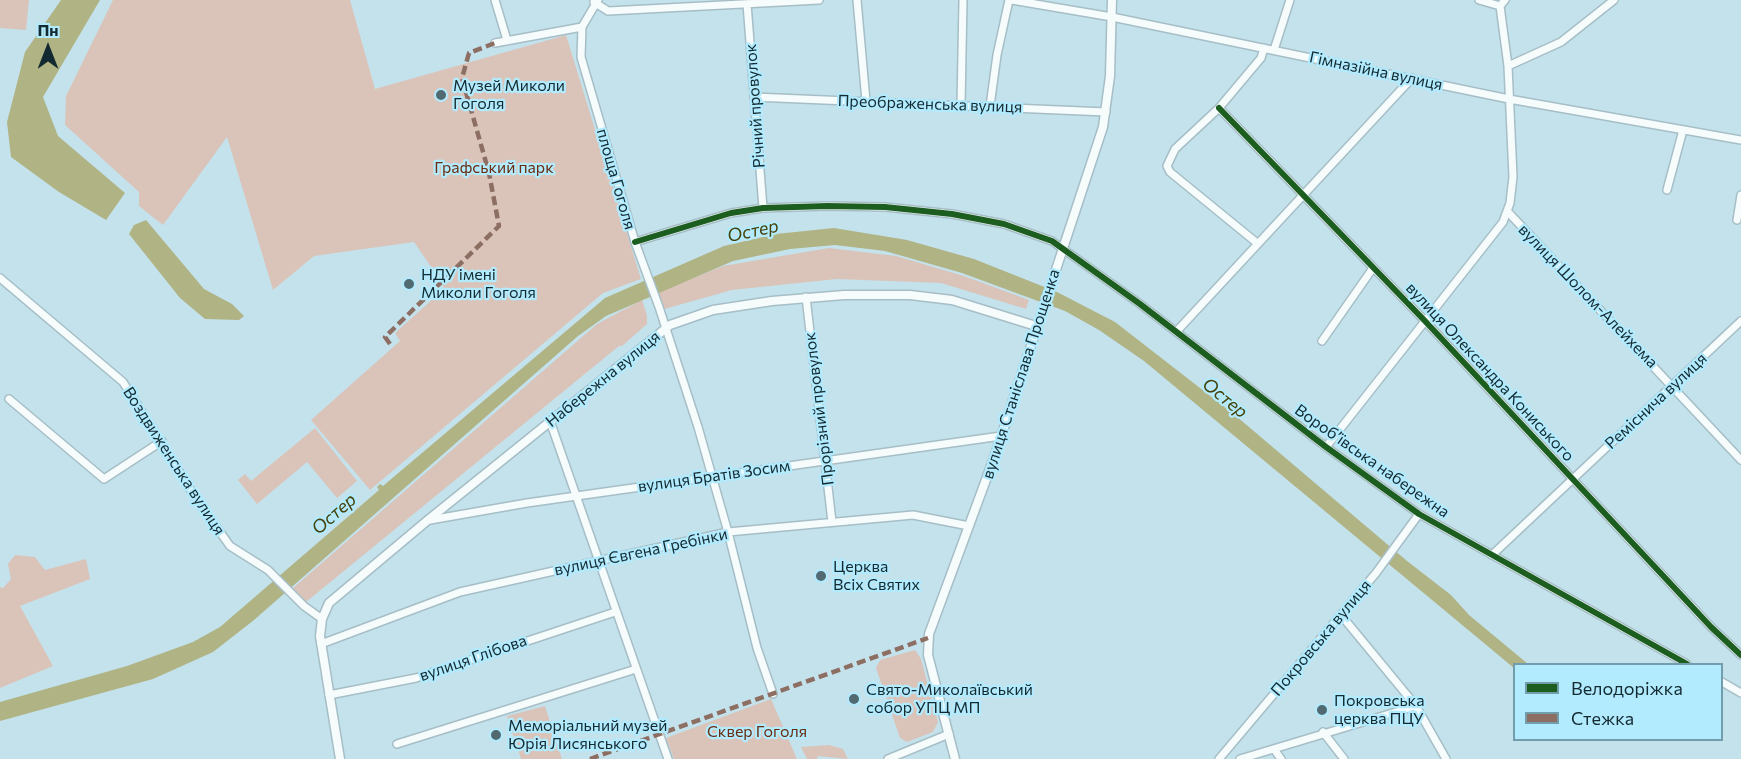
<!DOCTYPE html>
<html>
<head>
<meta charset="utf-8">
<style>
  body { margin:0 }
  #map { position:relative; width:1741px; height:759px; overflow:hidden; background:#c4e2ec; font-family:Commissioner,sans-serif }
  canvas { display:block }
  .legend { position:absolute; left:1513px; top:663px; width:210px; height:78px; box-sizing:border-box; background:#b2eafe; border:2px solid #729dac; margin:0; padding:8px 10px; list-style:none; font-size:18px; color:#132a31 }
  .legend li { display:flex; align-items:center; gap:12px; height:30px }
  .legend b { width:30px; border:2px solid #729dac }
  .north { position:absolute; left:18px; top:18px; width:60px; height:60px; -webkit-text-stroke:4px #b2eafe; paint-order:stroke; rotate:0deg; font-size:16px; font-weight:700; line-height:24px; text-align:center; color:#132a31 }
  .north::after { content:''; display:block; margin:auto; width:21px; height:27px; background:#132a31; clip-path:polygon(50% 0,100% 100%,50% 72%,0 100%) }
</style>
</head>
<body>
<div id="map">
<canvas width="1741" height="759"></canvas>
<ul class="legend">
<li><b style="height:8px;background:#1b5e20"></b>Велодоріжка</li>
<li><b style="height:8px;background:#8d6e63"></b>Стежка</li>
</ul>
<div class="north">Пн</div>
</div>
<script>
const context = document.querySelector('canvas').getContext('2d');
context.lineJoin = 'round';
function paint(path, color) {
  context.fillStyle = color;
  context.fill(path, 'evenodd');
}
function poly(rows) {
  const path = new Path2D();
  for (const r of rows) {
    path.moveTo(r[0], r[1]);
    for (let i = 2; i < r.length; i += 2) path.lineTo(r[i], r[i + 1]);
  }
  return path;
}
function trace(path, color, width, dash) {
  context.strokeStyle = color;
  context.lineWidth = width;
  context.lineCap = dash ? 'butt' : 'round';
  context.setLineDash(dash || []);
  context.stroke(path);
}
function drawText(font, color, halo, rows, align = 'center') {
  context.font = font + ' Commissioner,sans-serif';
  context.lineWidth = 4.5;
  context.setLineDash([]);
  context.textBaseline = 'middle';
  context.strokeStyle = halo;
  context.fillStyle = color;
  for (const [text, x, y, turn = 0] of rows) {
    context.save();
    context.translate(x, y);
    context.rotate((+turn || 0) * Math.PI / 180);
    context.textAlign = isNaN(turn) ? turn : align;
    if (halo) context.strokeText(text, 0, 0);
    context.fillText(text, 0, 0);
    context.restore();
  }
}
const green = poly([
  [0,0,29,0,26,30,0,28],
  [113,0,350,0,375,89,566,35,641,279,603,293,370,490,311,420,400,341,395,333,444,289,440,280,414,242,314,256,273,290,227,137,163,225,139,206,139,192,65,125,66,96],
  [829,248,896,256,964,276,1029,300,1026,309,941,283,837,279,732,290,661,310,656,293,723,266],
  [642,300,647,315,647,324,622,346,619,346,306,602,293,588,597,324],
  [315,428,357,481,337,498,307,462,257,504,238,480,245,474,251,481],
  [15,555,35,557,45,570,86,559,90,579,20,606,53,666,0,688,0,587,3,588,11,579,8,564],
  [915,650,921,659,938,722,933,732,907,742,900,738,876,668,880,660],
  [771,699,797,759,674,759,666,738],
  [545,706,562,759,521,759,507,716],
  [829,745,843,749,848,759,818,756,817,759,807,759,801,747]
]);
const water = poly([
  [61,0,100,0,43,97,58,136,125,193,106,220,59,192,11,157,7,122,25,52],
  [146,220,204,289,232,304,244,316,239,320,205,319,180,298,129,234,134,225],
  [834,228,907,240,974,259,1057,292,1115,322,1236,416,1407,561,1451,595,1469,615,1528,664,1514,664,1514,668,1144,361,1099,330,1065,311,962,273,885,251,835,245,790,249,733,261,606,316,578,336,254,620,213,652,153,679,0,721,0,702,127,666,193,642,220,627,379,490,377,487,380,484,383,486,605,298,724,246,776,234]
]);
const minor = poly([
  [495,0,507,40],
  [598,0,582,27,581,57,635,242,659,307,698,427,728,532,757,648,773,694],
  [857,0,866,101],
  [1012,0,1112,17,1509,99,1741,140],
  [1479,0,1500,6],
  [1505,0,1500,6,1508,66],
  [594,2,608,11,819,0],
  [747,4,763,208],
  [495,43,582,27],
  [1274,50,1290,0],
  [754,97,1106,112],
  [961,105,963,0],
  [990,106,997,55,1009,0],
  [1219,108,1425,321,1711,627,1741,655],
  [1667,190,1683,130],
  [1508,212,1741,460],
  [1737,220,1741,195],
  [635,242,731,213,763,208,827,206,885,207,952,214,1004,224,1052,241,1140,304,1326,447,1419,514,1687,664],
  [1257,243,1170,172,1167,166,1175,149,1219,108,1261,58,1264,48],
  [0,278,123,382,195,497,230,546,268,570,304,606,322,619],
  [806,297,832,522],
  [1176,332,1412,78],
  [1322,341,1373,268],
  [9,399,104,479,162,441],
  [550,421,668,759],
  [1326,447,1503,222,1510,203,1513,177,1508,66,1561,42,1614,0],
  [430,520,527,503,1001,436],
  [1492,555,1741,321],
  [1341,615,1416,706,1446,759],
  [321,644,460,592,728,532,913,515,969,526],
  [1722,682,1741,693],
  [329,695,416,678,615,612],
  [1323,732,1344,759],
  [397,744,636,669],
  [1274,749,1281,759],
  [888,759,949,734],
  [1219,759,1376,573,1419,514],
  [1240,759,1416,706]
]);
const major = poly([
  [340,759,320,636,322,619,329,603,428,520,670,325,713,310,772,301,844,295,910,295,952,300,1036,326],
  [955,759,928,655,929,634,994,458,1103,127,1110,76,1112,0]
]);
const quiet = poly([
  [390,344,385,337,499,226,489,173,462,78,469,53,495,43],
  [590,759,928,638]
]);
const cycleway = poly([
  [1219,108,1425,321,1711,627,1741,655],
  [635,242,731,213,763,208,827,206,885,207,952,214,1004,224,1052,241,1140,304,1326,447,1419,514,1687,664]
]);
const markers = [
  [441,95,6,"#516a72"],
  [409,284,6,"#516a72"],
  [821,576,6,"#516a72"],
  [854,699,6,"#516a72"],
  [1322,710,6,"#516a72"],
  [496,735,6,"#516a72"]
];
const streetNames = [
  ["Гімназійна вулиця",1376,71,12],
  ["Преображенська вулиця",930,104,2],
  ["Річний провулок",755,106,-94],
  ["площа Гоголя",616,179,74],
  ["вулиця Шолом-Алейхема",1588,296,46],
  ["вулиця Олександра Кониського",1490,372,47],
  ["вулиця Станіслава Прощенка",1021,374,-72],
  ["Набережна вулиця",603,379,-39],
  ["Реміснича вулиця",1656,401,-43],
  ["Прорізний провулок",819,409,-97],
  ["Воздвиженська вулиця",174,461,57],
  ["Воробʼївська набережна",1372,461,35],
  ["вулиця Братів Зосим",714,476,-8],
  ["вулиця Євгена Гребінки",641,552,-12],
  ["Покровська вулиця",1321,638,-50],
  ["вулиця Глібова",473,658,-19]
];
const poiNames = [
  ["Музей Миколи",453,86],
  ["Гоголя",453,104],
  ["НДУ імені",421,275],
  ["Миколи Гоголя",421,293],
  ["Церква",833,567],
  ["Всіх Святих",833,585],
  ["Свято-Миколаївський",866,690],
  ["собор УПЦ МП",866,708],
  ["Покровська",1334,701],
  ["церква ПЦУ",1334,719],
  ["Меморіальний музей",508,726],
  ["Юрія Лисянського",508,744]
];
const parkNames = [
  ["Графський парк",494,168],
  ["Сквер Гоголя",757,732]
];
const waterNames = [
  ["Остер",753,231,-12],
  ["Остер",1225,398,39],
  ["Остер",334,514,-41]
];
paint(green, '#dac4ba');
paint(water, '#b0b384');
trace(minor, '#a6bec6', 10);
trace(major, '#a6bec6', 11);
trace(minor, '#f6fbfc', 7);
trace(major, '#f6fbfc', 8);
trace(quiet, '#8d6e63', 4.5, [9, 4.5]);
trace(cycleway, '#1b5e20', 6);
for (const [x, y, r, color] of markers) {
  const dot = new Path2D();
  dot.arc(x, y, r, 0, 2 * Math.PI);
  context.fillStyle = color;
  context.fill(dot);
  trace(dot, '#b2eafe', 2);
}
drawText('16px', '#132a31', '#b2eafe', streetNames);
drawText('16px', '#132a31', '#b2eafe', poiNames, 'left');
drawText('16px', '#6b2c11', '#b2eafe', parkNames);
drawText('italic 18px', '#484107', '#b2eafe', waterNames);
</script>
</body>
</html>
